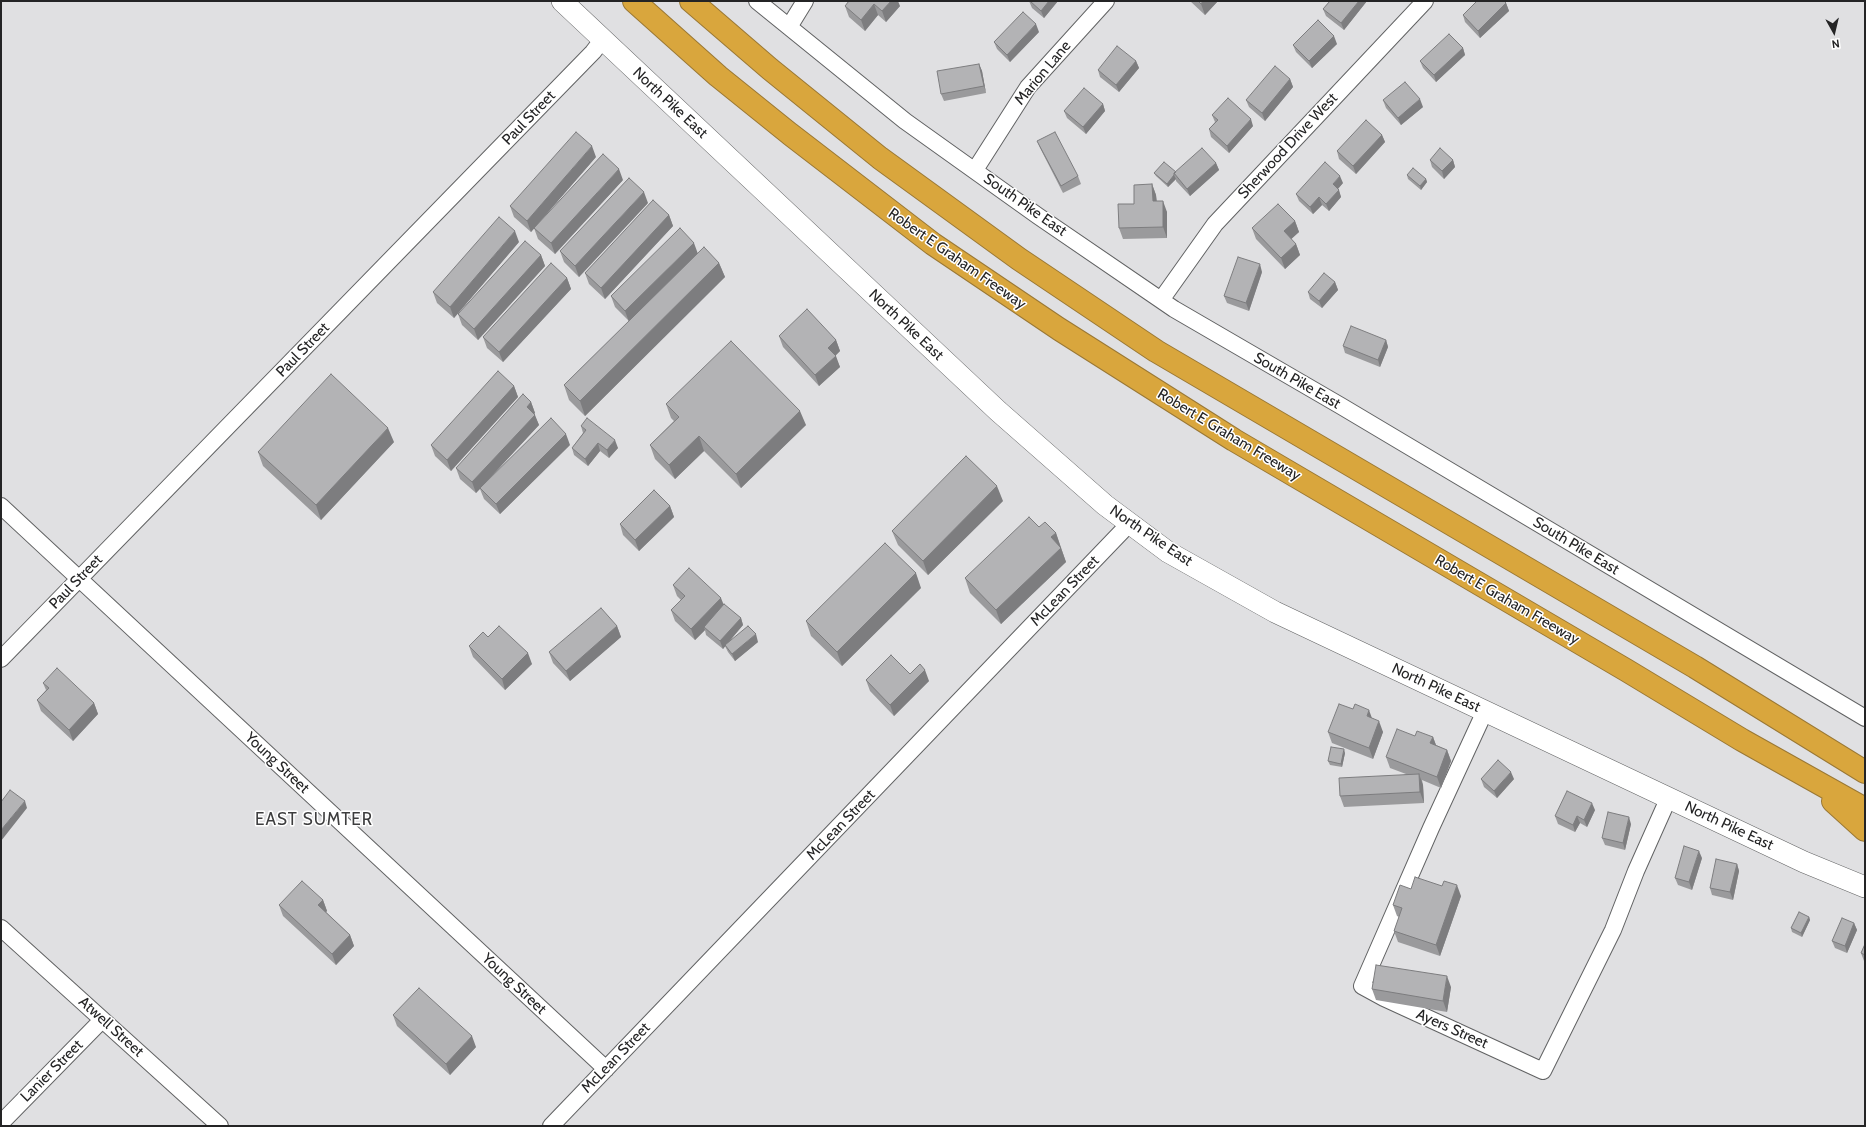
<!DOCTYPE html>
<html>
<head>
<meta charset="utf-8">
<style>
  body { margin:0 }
  #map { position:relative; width:1866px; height:1127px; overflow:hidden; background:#e0e0e2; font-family:Cabin,sans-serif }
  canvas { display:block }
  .frame { position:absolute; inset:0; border:2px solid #242425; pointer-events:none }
  .north { position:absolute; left:1814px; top:12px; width:40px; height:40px; -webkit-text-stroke:3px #fff; paint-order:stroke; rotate:172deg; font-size:11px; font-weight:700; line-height:16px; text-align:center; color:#242425 }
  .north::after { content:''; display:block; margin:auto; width:14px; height:18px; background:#242425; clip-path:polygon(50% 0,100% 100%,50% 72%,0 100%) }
</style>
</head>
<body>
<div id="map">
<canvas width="1866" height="1127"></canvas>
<div class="frame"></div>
<div class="north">N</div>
</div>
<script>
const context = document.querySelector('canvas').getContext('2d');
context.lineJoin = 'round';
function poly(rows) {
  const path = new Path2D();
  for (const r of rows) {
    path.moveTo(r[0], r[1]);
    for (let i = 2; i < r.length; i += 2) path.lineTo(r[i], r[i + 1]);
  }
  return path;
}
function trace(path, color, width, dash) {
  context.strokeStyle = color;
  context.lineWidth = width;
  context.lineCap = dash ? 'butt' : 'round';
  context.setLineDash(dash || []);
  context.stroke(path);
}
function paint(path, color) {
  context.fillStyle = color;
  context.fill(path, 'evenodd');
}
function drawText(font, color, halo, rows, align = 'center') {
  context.font = font + ' Cabin,sans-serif';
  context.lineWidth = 3;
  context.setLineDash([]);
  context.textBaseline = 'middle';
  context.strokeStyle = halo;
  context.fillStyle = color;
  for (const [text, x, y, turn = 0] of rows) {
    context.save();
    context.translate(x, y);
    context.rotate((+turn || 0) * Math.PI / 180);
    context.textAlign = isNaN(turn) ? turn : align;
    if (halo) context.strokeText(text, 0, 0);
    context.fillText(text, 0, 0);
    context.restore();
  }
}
const minor = poly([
  [757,1,905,121,1038,216,1174,309,1341,406,1865,718],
  [789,27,805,1],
  [975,170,1028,87,1106,1],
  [1161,300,1215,224,1425,1],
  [1,506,606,1069],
  [1,659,593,52,603,39],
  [1485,711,1431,828,1362,986,1384,998,1543,1071,1613,930,1636,871,1669,797],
  [1,928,220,1126],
  [1,1123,102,1020],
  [551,1126,1130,523]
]);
const tertiary = poly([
  [562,1,998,411,1105,505,1168,552,1275,612,1804,862,1865,887]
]);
const motorway = poly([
  [634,1,718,76,790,134,933,244,1059,329,1234,440,1626,670,1742,740,1865,809],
  [691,1,770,69,880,158,1019,259,1156,351,1695,667,1865,772],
  [1833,801,1865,830]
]);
const wall = poly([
  [849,1,900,6,886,22,878,15,865,31,849,17,845,6],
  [1029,1,1058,1,1044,18,1032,8],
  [1190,1,1218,1,1205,15],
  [1330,1,1367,1,1344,30,1326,16,1323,9],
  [1506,3,1509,11,1480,38,1465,22,1463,15],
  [1039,32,1010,62,997,49,994,42],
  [1337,44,1312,68,1296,52,1293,45],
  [1463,48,1465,55,1436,82,1423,68,1420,61],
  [1136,61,1139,68,1119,92,1100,77,1098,70],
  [979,64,982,71,986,93,944,101,941,94],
  [1290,79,1293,87,1265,121,1249,107,1246,100],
  [1383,100,1423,107,1401,125,1386,108],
  [1103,104,1105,111,1086,134,1067,118,1064,111],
  [1212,115,1253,126,1229,153,1211,137,1209,129,1215,122],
  [1382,135,1385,142,1356,174,1339,159,1337,151],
  [1037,141,1078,176,1081,184,1063,193,1040,148],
  [596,157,531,232,514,217,510,206],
  [1430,160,1453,160,1455,167,1444,179,1432,167],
  [1216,163,1219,170,1190,196,1176,181,1176,179,1168,187,1156,176,1154,173,1176,172],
  [1407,175,1426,179,1427,182,1421,190,1408,179],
  [623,180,555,254,538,239,534,228],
  [1343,183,1338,189,1341,197,1329,211,1322,205,1313,214,1299,201,1296,194],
  [1152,184,1156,195,1157,201,1167,212,1167,238,1123,239,1119,228,1134,204],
  [648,203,579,277,564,262,560,251],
  [669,215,673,226,605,299,589,284,585,273],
  [1295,221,1299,232,1291,239,1296,244,1300,255,1285,269,1256,239,1252,228],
  [519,242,454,318,437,303,433,292],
  [698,253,719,263,725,277,585,416,569,400,564,385,629,321,615,307,611,296],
  [541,255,545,266,478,340,462,325,458,314],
  [1262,272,1249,311,1227,303,1224,296],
  [567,278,571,289,503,362,487,348,483,337],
  [1335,282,1338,290,1322,308,1310,299,1308,292],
  [779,336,836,340,840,351,835,356,840,367,819,386,783,347],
  [1386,340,1388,347,1380,367,1345,353,1343,346],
  [514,386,518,397,451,471,435,456,431,445],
  [531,402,535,413,534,414,539,425,486,482,570,445,500,514,484,499,480,489,476,493,460,479,456,468],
  [666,404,806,425,741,488,704,451,675,479,655,459,650,445,674,421,671,418],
  [581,426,618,448,609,458,600,451,588,466,574,455,572,448,583,433],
  [394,442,321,520,263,466,258,452],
  [1003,501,928,575,898,545,892,531],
  [670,506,674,517,639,551,623,535,620,524],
  [1039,527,1056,533,1066,562,1001,624,970,593,965,578],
  [673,585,723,604,741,618,743,625,729,641,758,642,735,661,728,652,725,646,723,649,706,635,705,630,695,640,675,621,671,610,681,600,677,596],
  [921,588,842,666,811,636,806,621],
  [617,626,621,637,570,681,553,663,549,652],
  [488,637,532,664,505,690,473,657,469,646],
  [910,674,929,681,894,716,870,691,866,680],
  [43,683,94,703,98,714,73,741,41,711,37,700,46,690],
  [1373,718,1383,732,1373,759,1332,743,1328,732],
  [1415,736,1433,737,1436,745,1447,750,1451,761,1441,788,1422,780,1423,785,1424,803,1344,807,1340,796,1406,774,1390,768,1386,757],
  [1345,753,1342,767,1330,765,1328,761],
  [1481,779,1514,779,1497,798,1484,787],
  [1595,810,1587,827,1580,823,1575,832,1558,824,1555,816],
  [1631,824,1625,850,1605,845,1602,838],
  [1702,858,1692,890,1678,885,1675,878],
  [1737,864,1739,871,1733,900,1712,895,1710,888],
  [1411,889,1461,896,1440,956,1398,942,1394,931,1399,917,1397,916,1393,905],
  [323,900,327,911,326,912,350,935,354,946,336,965,283,916,279,905],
  [1809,917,1810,920,1802,937,1792,932,1791,928],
  [1854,923,1857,930,1847,953,1835,948,1832,941],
  [1865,944,1865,961,1864,961,1861,953],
  [1451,987,1447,1012,1376,1000,1372,989],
  [393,1015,476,1047,450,1075,397,1026]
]);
const shadedWall = poly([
  [891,1,898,1,900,6,886,22,882,11],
  [1049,1,1058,1,1044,18,1041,11],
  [1203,1,1218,1,1205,15,1201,4],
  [1359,1,1367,1,1344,30,1341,23],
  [1506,3,1509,11,1480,38,1478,31],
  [874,4,878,15,865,31,861,20],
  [1036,24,1039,32,1010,62,1007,55],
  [1334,36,1337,44,1312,68,1309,61],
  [1463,48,1465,55,1436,82,1434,75],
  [1136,61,1139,68,1119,92,1116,85],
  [979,64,982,71,986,93,984,86],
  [1290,79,1293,87,1265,121,1262,113],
  [1420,99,1423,107,1401,125,1398,118],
  [1103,104,1105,111,1086,134,1083,127],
  [1251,119,1253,126,1229,153,1227,146],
  [1382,135,1385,142,1356,174,1353,166],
  [592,146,596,157,531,232,527,221],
  [1453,160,1455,167,1444,179,1442,171],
  [1216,163,1219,170,1190,196,1187,189],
  [619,169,623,180,555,254,551,243],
  [1174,175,1176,179,1168,187,1167,184],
  [1340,176,1343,183,1335,192,1333,184],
  [1426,179,1427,182,1421,190,1420,186],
  [1152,184,1156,195,1157,212,1153,201],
  [1339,190,1341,197,1329,211,1326,204],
  [644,192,648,203,579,277,575,266],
  [1319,197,1322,205,1313,214,1310,207],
  [1163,201,1167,212,1167,238,1163,227],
  [669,215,673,226,605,299,601,288],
  [1295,221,1299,232,1288,242,1284,231],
  [515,231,519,242,454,318,450,307],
  [694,243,698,254,629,322,625,311],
  [1296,244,1300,255,1285,269,1281,258],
  [541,255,545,266,478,340,474,329],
  [719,263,725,277,585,416,580,401],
  [1260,264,1262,272,1249,311,1246,303],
  [567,278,571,289,503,362,499,352],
  [1335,282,1338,290,1322,308,1319,301],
  [836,340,840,351,832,359,828,348],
  [1386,340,1388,347,1380,367,1378,360],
  [836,356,840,367,819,386,815,375],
  [514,386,518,397,451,471,447,460],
  [531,402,535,413,531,418,527,407],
  [800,411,806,425,741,488,736,474],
  [535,415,539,425,476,493,472,482],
  [388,428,394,442,321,520,316,505],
  [566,434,570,445,500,514,496,504],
  [699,436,704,451,675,479,669,465],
  [615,440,618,448,609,458,607,450],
  [598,443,600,451,588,466,585,459],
  [997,486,1003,501,928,575,923,561],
  [670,506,674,517,639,551,635,540],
  [1056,533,1061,548,1051,537],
  [1061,548,1066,562,1001,624,996,610],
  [916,573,921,588,842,666,837,652],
  [721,598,725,608,704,627,705,630,695,640,691,629],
  [741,618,743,625,723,649,720,641],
  [617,626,621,637,570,681,566,671],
  [756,634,758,642,735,661,732,654],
  [528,653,532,664,505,690,502,679],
  [925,670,929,681,894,716,890,705],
  [94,703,98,714,73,741,69,730],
  [1369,710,1373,721,1367,716],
  [1379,721,1383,732,1373,759,1369,748],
  [1433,737,1437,748,1430,743],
  [1344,749,1345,753,1342,767,1341,764],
  [1447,750,1451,761,1441,788,1437,777],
  [1511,772,1514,779,1497,798,1494,791],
  [1419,774,1423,785,1424,803,1420,792],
  [25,801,27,808,1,841,1,830],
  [1592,803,1595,810,1587,827,1584,820],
  [1577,816,1580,823,1575,832,1573,825],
  [1629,817,1631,824,1625,850,1623,843],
  [1699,851,1702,858,1692,890,1689,882],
  [1737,864,1739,871,1733,900,1730,892],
  [1457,885,1461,896,1440,956,1436,945],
  [323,900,327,911,322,916,318,905],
  [1809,917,1810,920,1802,937,1801,933],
  [1854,923,1857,930,1847,953,1845,946],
  [350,935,354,946,336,965,332,954],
  [1447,976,1451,987,1447,1012,1443,1001],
  [472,1036,476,1047,450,1075,446,1064]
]);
const building = poly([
  [849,1,891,1,882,11,874,4,861,20,845,6,849,1],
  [1030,1,1049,1,1041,11,1030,1],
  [1198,1,1203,1,1201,4,1198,1],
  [1330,1,1359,1,1341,23,1323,9,1330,1],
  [1477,1,1504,1,1506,3,1478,31,1463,15,1477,1],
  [1023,12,1036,24,1007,55,994,42,1023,12],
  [1318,20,1334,36,1309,61,1293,45,1318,20],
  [1449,34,1463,48,1434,75,1420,61,1449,34],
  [1117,46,1136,61,1116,85,1098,70,1117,46],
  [979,64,984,86,941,94,937,71,979,64],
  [1275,66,1290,79,1262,113,1246,100,1275,66],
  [1405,82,1420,99,1398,118,1383,100,1405,82],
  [1084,88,1103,104,1083,127,1064,111,1084,88],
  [1228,98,1251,119,1227,146,1209,129,1218,120,1212,115,1228,98],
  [1366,120,1382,135,1353,166,1337,151,1366,120],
  [576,132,592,146,527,221,510,206,576,132],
  [1055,132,1078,176,1061,186,1037,141,1055,132],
  [1202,148,1216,163,1187,189,1174,173,1202,148],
  [1440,148,1453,160,1442,171,1430,160,1440,148],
  [603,154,619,169,551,243,534,228,603,154],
  [1164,162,1176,172,1174,173,1174,175,1167,184,1154,173,1164,162],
  [1325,162,1340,176,1333,184,1339,190,1326,204,1319,197,1310,207,1296,194,1325,162],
  [1413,168,1426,179,1420,186,1407,175,1413,168],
  [629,178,644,192,575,266,560,251,629,178],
  [1152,184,1153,201,1163,201,1163,227,1119,228,1118,204,1134,204,1134,185,1152,184],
  [653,200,669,215,601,288,585,273,653,200],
  [1278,204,1295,221,1284,231,1296,244,1281,258,1252,228,1278,204],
  [499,217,515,231,450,307,433,292,499,217],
  [680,228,694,243,625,311,611,296,680,228],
  [525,241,541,255,474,329,458,314,525,241],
  [704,247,719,263,580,401,564,385,704,247],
  [1238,257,1260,264,1246,303,1224,296,1238,257],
  [551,263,567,278,499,352,483,337,551,263],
  [1324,273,1335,282,1319,301,1308,292,1324,273],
  [807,309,836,340,828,348,836,356,815,375,779,336,807,309],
  [1351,326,1386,340,1378,360,1343,346,1351,326],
  [731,341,800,411,736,474,699,436,669,465,650,445,679,417,666,404,731,341],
  [498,371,514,386,447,460,431,445,498,371],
  [331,374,388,428,316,505,258,452,331,374],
  [523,394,531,402,527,407,535,415,472,482,456,468,523,394],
  [551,418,566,434,496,504,480,488,551,418],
  [587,418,615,440,607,450,598,443,585,459,572,448,586,430,581,426,587,418],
  [966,456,997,486,923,561,892,531,966,456],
  [654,490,670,506,635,540,620,524,654,490],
  [1029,517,1039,527,1045,522,1056,533,1051,537,1061,548,996,610,965,578,1029,517],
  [885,543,916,573,837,652,806,621,885,543],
  [689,568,721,598,691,629,671,610,685,596,673,585,689,568],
  [724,604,741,618,720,641,704,627,724,604],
  [601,608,617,626,566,671,549,652,601,608],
  [499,626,528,653,502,679,469,646,483,632,488,637,499,626],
  [748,626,756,634,732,654,725,645,748,626],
  [891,655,910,674,920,664,925,670,890,705,866,680,891,655],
  [57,668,94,703,69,730,37,700,49,688,43,683,57,668],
  [1339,704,1353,709,1355,704,1369,710,1367,716,1379,721,1369,748,1328,732,1339,704],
  [1397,729,1415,736,1417,731,1433,737,1430,743,1447,750,1437,777,1386,757,1397,729],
  [1331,747,1344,749,1341,764,1328,761,1331,747],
  [1498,760,1511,772,1494,791,1481,779,1498,760],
  [1419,774,1420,792,1340,796,1339,778,1419,774],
  [10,790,25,801,1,830,1,802,10,790],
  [1567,791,1592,803,1584,820,1577,816,1573,825,1555,816,1567,791],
  [1608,812,1629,817,1623,843,1602,838,1608,812],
  [1684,846,1699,851,1689,882,1675,878,1684,846],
  [1716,859,1737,864,1730,892,1710,888,1716,859],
  [1415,877,1442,886,1444,881,1457,885,1436,945,1394,931,1402,908,1393,905,1400,885,1411,889,1415,877],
  [302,881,323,900,318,905,350,935,332,954,279,905,302,881],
  [1799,912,1809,917,1801,933,1791,928,1799,912],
  [1842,918,1854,923,1845,946,1832,941,1842,918],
  [1865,944,1865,955,1861,953,1865,944],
  [1376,965,1447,976,1443,1001,1372,989,1376,965],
  [419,988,472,1036,446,1064,393,1015,419,988]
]);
const streetNames = [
  ["Marion Lane",1043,73,-50],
  ["North Pike East",670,103,43],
  ["Paul Street",529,118,-46],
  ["Sherwood Drive West",1288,146,-47],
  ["South Pike East",1025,205,35],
  ["Robert E Graham Freeway",957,259,35],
  ["North Pike East",906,325,43],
  ["Paul Street",303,350,-46],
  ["South Pike East",1297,381,30],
  ["Robert E Graham Freeway",1229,435,31],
  ["North Pike East",1151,536,34],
  ["South Pike East",1576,546,31],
  ["Paul Street",76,582,-46],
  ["McLean Street",1065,591,-46],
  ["Robert E Graham Freeway",1507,600,30],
  ["North Pike East",1436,688,25],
  ["Young Street",277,763,43],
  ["McLean Street",841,825,-46],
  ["North Pike East",1729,826,25],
  ["Young Street",514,984,43],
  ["Atwell Street",111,1027,42],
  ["Ayers Street",1452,1029,24],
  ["McLean Street",616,1058,-46],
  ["Lanier Street",52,1071,-45]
];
const quarterNames = [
  ["EAST SUMTER",314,820]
];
trace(minor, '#616263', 18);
trace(tertiary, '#616263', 22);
trace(motorway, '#9a7835', 24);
trace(minor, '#fff', 16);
trace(tertiary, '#fff', 21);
trace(motorway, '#d9a63d', 22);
paint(wall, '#9a9a9c');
paint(shadedWall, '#7d7d7f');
paint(building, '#b3b3b5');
trace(building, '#7d7d7f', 1);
drawText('15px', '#242425', '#fff', streetNames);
context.letterSpacing = '1px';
drawText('17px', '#3d3d3e', '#fff', quarterNames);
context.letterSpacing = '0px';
</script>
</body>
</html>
